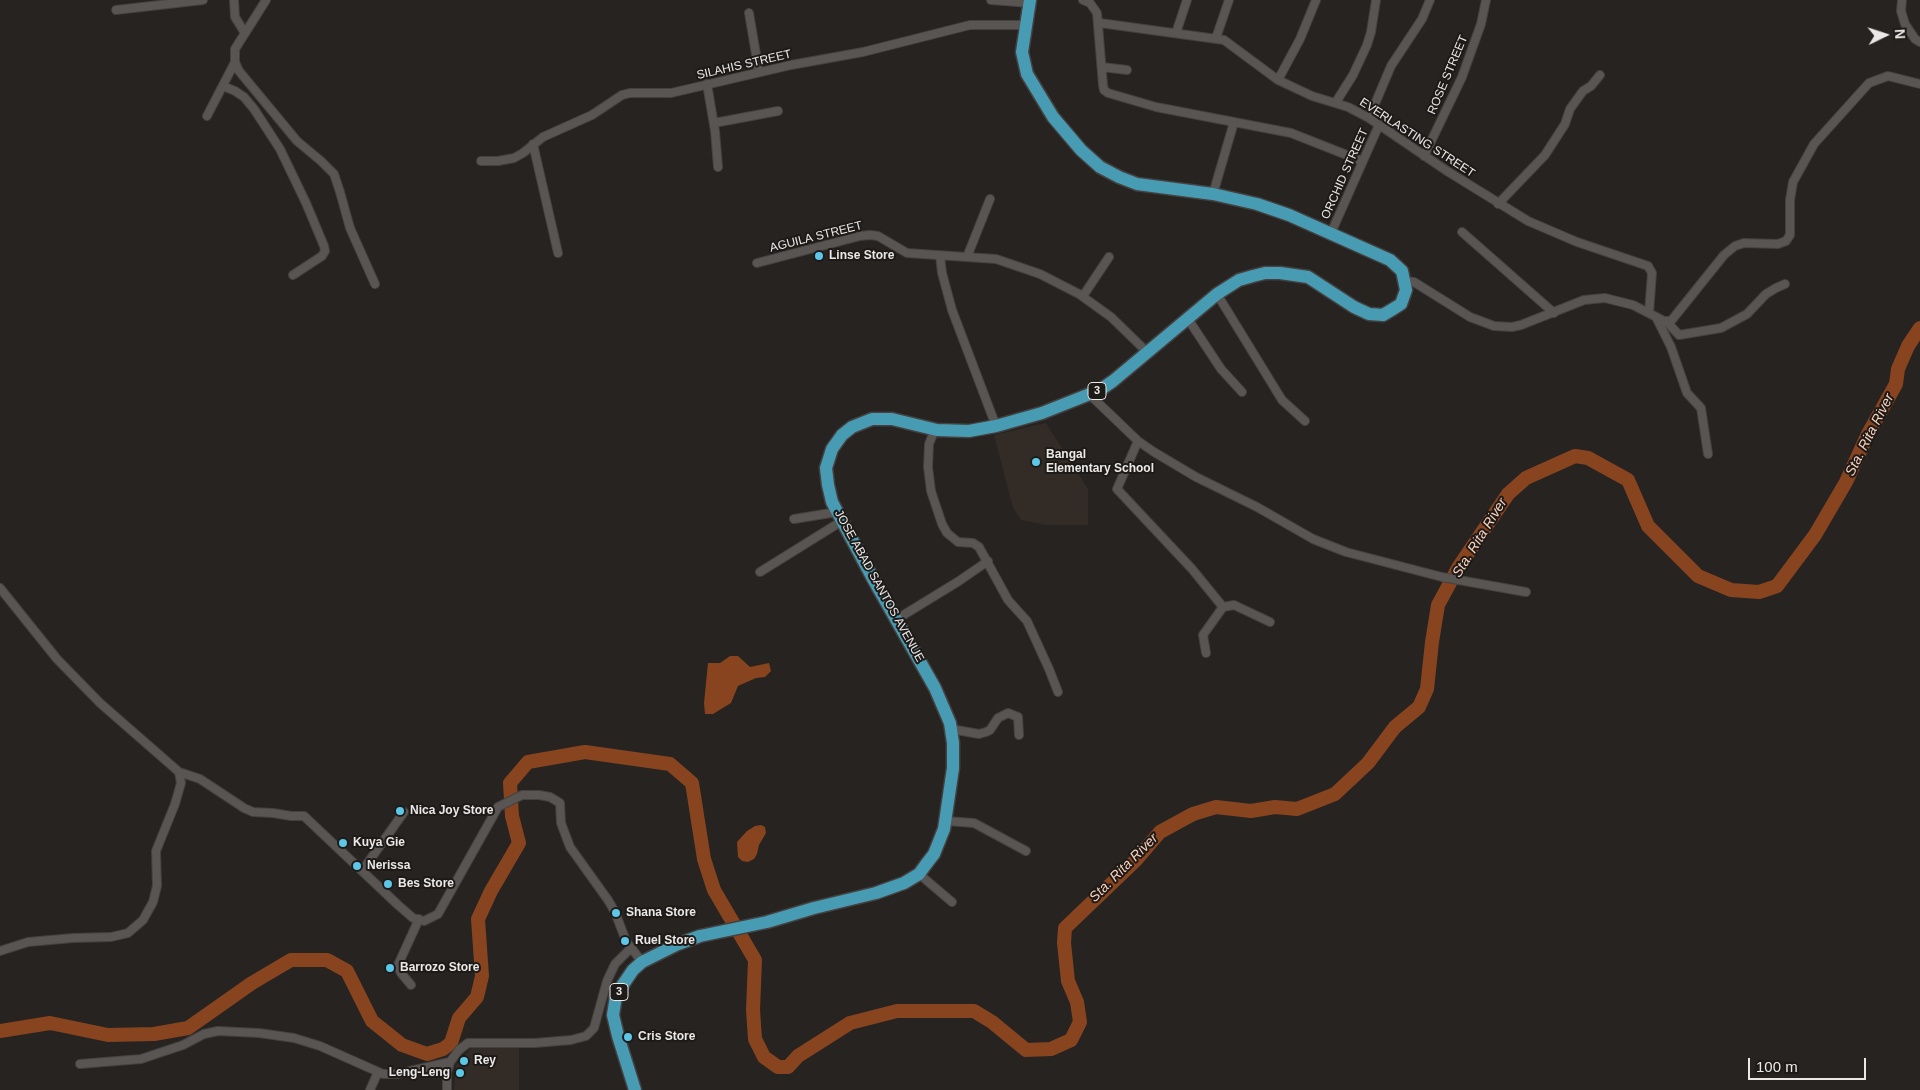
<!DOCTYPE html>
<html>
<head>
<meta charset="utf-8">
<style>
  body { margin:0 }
  #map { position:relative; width:1920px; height:1090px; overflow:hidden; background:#262321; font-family:Arial,sans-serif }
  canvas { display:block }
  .north { position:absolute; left:1860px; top:10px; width:50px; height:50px; -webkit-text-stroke:4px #1d1a18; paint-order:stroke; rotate:86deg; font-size:14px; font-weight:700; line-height:20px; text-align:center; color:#ebe9e8 }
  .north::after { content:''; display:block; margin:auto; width:18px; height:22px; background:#ebe9e8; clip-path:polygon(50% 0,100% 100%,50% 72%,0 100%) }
  .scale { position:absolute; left:1748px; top:1058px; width:118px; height:22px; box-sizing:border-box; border:2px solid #ebe9e8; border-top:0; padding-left:6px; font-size:15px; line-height:18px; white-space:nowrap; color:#ebe9e8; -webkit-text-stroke:4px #1d1a18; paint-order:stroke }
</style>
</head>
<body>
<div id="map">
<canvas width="1920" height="1090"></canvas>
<div class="north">N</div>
<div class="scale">100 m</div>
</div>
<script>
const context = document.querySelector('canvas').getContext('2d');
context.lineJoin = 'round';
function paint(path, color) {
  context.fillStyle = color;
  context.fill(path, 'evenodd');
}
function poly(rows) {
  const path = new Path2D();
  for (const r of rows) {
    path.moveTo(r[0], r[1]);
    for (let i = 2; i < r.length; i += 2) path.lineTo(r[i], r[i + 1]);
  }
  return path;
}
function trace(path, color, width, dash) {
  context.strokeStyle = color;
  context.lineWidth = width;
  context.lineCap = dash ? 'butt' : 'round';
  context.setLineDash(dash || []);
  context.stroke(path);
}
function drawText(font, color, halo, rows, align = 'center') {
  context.font = font + ' Arial,sans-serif';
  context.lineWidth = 4;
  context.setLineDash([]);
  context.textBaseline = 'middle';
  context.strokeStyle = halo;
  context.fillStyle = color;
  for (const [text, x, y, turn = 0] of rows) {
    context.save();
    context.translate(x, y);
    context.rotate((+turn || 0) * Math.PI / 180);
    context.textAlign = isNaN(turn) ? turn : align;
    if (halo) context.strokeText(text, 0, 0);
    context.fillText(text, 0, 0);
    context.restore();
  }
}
const built = poly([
  [1046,423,1088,489,1088,525,1046,525,1021,520,1013,508,994,435],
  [474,1045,519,1046,519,1090,454,1090,456,1065]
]);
const water = poly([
  [730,656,738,656,750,667,769,663,771,671,765,677,756,678,738,686,731,703,713,714,705,714,704,703,708,663,720,663],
  [761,825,765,827,766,833,759,845,757,854,754,859,748,862,742,861,738,857,737,842,747,831,755,826]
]);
const river = poly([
  [0,1031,50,1023,108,1035,154,1034,188,1028,252,983,291,960,327,960,347,971,372,1021,402,1045,427,1054,443,1049,451,1043,459,1018,477,997,482,976,478,919,491,891,519,843,512,816,510,783,528,762,585,752,670,764,692,783,704,859,714,890,755,960,753,1010,755,1039,764,1057,778,1067,788,1067,798,1056,850,1023,897,1011,974,1011,992,1022,1026,1050,1051,1049,1071,1040,1080,1022,1077,1002,1068,981,1064,943,1065,928,1136,860,1160,832,1193,814,1216,807,1251,811,1275,807,1297,809,1335,794,1368,763,1395,727,1419,707,1427,689,1432,642,1438,605,1458,568,1508,494,1526,478,1575,456,1588,458,1628,480,1648,526,1698,576,1731,590,1759,592,1777,586,1815,535,1846,482,1868,434,1896,384,1898,369,1908,346,1920,328]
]);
const minor = poly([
  [234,0,235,17,245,33],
  [266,0,235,49,235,62,239,71,297,141,321,161,334,174,340,192,350,228,375,284],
  [991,0,1030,3],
  [1083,0,1090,3,1097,13,1103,85,1104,90,1108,93,1156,107,1291,133,1362,161],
  [1902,0,1901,11,1905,24,1915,39,1920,42],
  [116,10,203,0],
  [749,13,759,72],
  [1100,23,1224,40,1278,80,1312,96,1348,107,1369,118,1447,171,1528,221,1577,242,1648,266,1652,273,1649,313],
  [1176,33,1187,0],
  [1216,38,1229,0],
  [1102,67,1127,70],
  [1278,80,1300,39,1316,0],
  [707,84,715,131,718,167],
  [223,86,235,91,244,97,254,109,280,149,306,203,324,246,325,251,322,256,293,275],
  [1336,102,1353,75,1367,45,1371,32,1376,0],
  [207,116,235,62],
  [1369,118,1391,66,1422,19,1430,0],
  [714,123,778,111],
  [533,144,558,253],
  [1424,156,1462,77,1481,24,1486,0],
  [481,161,498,161,514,158,523,153,543,137,592,115,622,95,630,93,671,93,791,65,863,52,970,25,1026,25],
  [1213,194,1234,122],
  [1498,204,1545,155,1565,124,1570,109,1583,91,1591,86,1600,75],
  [1462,232,1554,313],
  [1331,233,1379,125],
  [940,256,942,273,952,310,996,426],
  [967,257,990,199],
  [757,263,860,236,870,235,878,236,907,253,996,259,1040,274,1079,294,1111,317,1146,351],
  [1405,281,1414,282,1470,317,1494,326,1512,327,1521,325,1584,300,1605,298,1633,305,1664,321,1671,321,1724,255,1735,246,1744,243,1778,244,1786,241,1790,235,1790,200,1793,182,1814,144,1869,83,1888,76,1920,84],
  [1217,294,1282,400,1305,421],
  [1083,296,1109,257],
  [1656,317,1671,347,1687,393,1701,408,1708,454],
  [1188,319,1221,369,1242,392],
  [1667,322,1679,335,1721,328,1747,314,1766,294,1776,288,1785,284],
  [1089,394,1138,441,1154,452,1196,477,1257,507,1313,539,1346,552,1442,577,1526,592],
  [937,430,933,434,929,444,928,467,931,491,942,524,947,533,958,542,973,543,979,547,1008,600,1027,621,1049,669,1058,692],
  [1138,441,1117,489,1192,569,1223,607,1234,605,1270,622],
  [794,519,837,512],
  [760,572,842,521],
  [0,588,57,659,100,703,179,772,181,783,175,804,156,851,157,886,153,902,143,920,128,933,111,937,73,938,28,942,0,951],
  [897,619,959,581,988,561],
  [1206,653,1203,635,1223,607],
  [951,729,979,734,986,732,990,730,998,718,1008,713,1018,717,1019,735],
  [179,772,200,779,244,808,253,812,273,813,291,816,304,816,398,905,413,918,424,921,438,914,498,807,522,795,539,795,550,797,560,803,561,823,570,847,608,900,615,912,626,941,642,962],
  [946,821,974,823,1026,851],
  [362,871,404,812],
  [919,874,952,902],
  [411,985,401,973,398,965,419,919],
  [80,1064,141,1059,183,1045,204,1034,218,1031,259,1033,294,1038,320,1046,383,1074,397,1074,450,1062],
  [370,1090,378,1072],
  [447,1090,447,1073,450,1062,459,1050,468,1043,535,1043,571,1040,586,1036,594,1028,607,981,615,964,630,949]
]);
const trunk = poly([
  [635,1090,618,1036,613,1015,616,996,622,986,633,970,642,962,678,944,700,936,767,922,814,908,876,893,904,883,919,874,927,863,934,854,944,829,953,768,953,743,950,723,935,688,872,577,832,502,828,485,826,468,832,449,842,435,852,427,872,419,892,419,937,430,969,431,996,426,1042,413,1100,390,1113,381,1217,294,1239,280,1253,276,1265,273,1280,273,1308,277,1354,307,1369,314,1383,315,1393,309,1401,304,1406,290,1402,271,1390,260,1289,215,1257,204,1213,194,1137,184,1119,177,1100,167,1081,150,1053,117,1027,74,1022,52,1030,0]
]);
const markers = [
  [819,256,5,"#5dc7e8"],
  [1036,462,5,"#5dc7e8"],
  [400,811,5,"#5dc7e8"],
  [343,843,5,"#5dc7e8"],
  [357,866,5,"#5dc7e8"],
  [388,884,5,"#5dc7e8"],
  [616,913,5,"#5dc7e8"],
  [625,941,5,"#5dc7e8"],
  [390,968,5,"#5dc7e8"],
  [628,1037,5,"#5dc7e8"],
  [464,1061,5,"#5dc7e8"],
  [460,1073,5,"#5dc7e8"]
];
const shields = [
  [1097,391,18],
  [619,992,18]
];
const shieldNames = [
  ["3",1097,391],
  ["3",619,992]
];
const streetNames = [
  ["SILAHIS STREET",744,65,-13],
  ["ROSE STREET",1448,75,-67],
  ["EVERLASTING STREET",1417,138,33],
  ["ORCHID STREET",1345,174,-66],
  ["AGUILA STREET",816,237,-14],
  ["JOSE ABAD SANTOS AVENUE",879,586,61]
];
const poiNames = [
  ["Linse Store",829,256],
  ["Bangal",1046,455],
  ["Elementary School",1046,469],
  ["Nica Joy Store",410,811],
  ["Kuya Gie",353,843],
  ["Nerissa",367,866],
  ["Bes Store",398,884],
  ["Shana Store",626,913],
  ["Ruel Store",635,941],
  ["Barrozo Store",400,968],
  ["Cris Store",638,1037],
  ["Rey",474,1061],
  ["Leng-Leng",450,1073,"right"]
];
const waterNames = [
  ["Sta. Rita River",1870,435,-63],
  ["Sta. Rita River",1480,538,-58],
  ["Sta. Rita River",1124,868,-45]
];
paint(built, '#332b26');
paint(water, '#88441f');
trace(river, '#88441f', 14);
trace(minor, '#444140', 10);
trace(trunk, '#444140', 15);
trace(minor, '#585553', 8);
trace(trunk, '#479cb4', 12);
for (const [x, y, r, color] of markers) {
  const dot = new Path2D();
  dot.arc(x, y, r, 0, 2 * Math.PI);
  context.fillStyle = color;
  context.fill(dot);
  trace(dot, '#1d1a18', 2);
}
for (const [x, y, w] of shields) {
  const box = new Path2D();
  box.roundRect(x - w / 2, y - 8.5, w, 17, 4);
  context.fillStyle = '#1d1a18';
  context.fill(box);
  trace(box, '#ebe9e8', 1);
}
drawText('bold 11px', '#ebe9e8', null, shieldNames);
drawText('12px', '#ebe9e8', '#1d1a18', streetNames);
drawText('bold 12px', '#ebe9e8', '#1d1a18', poiNames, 'left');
drawText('italic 14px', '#fad1bd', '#1d1a18', waterNames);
</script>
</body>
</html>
